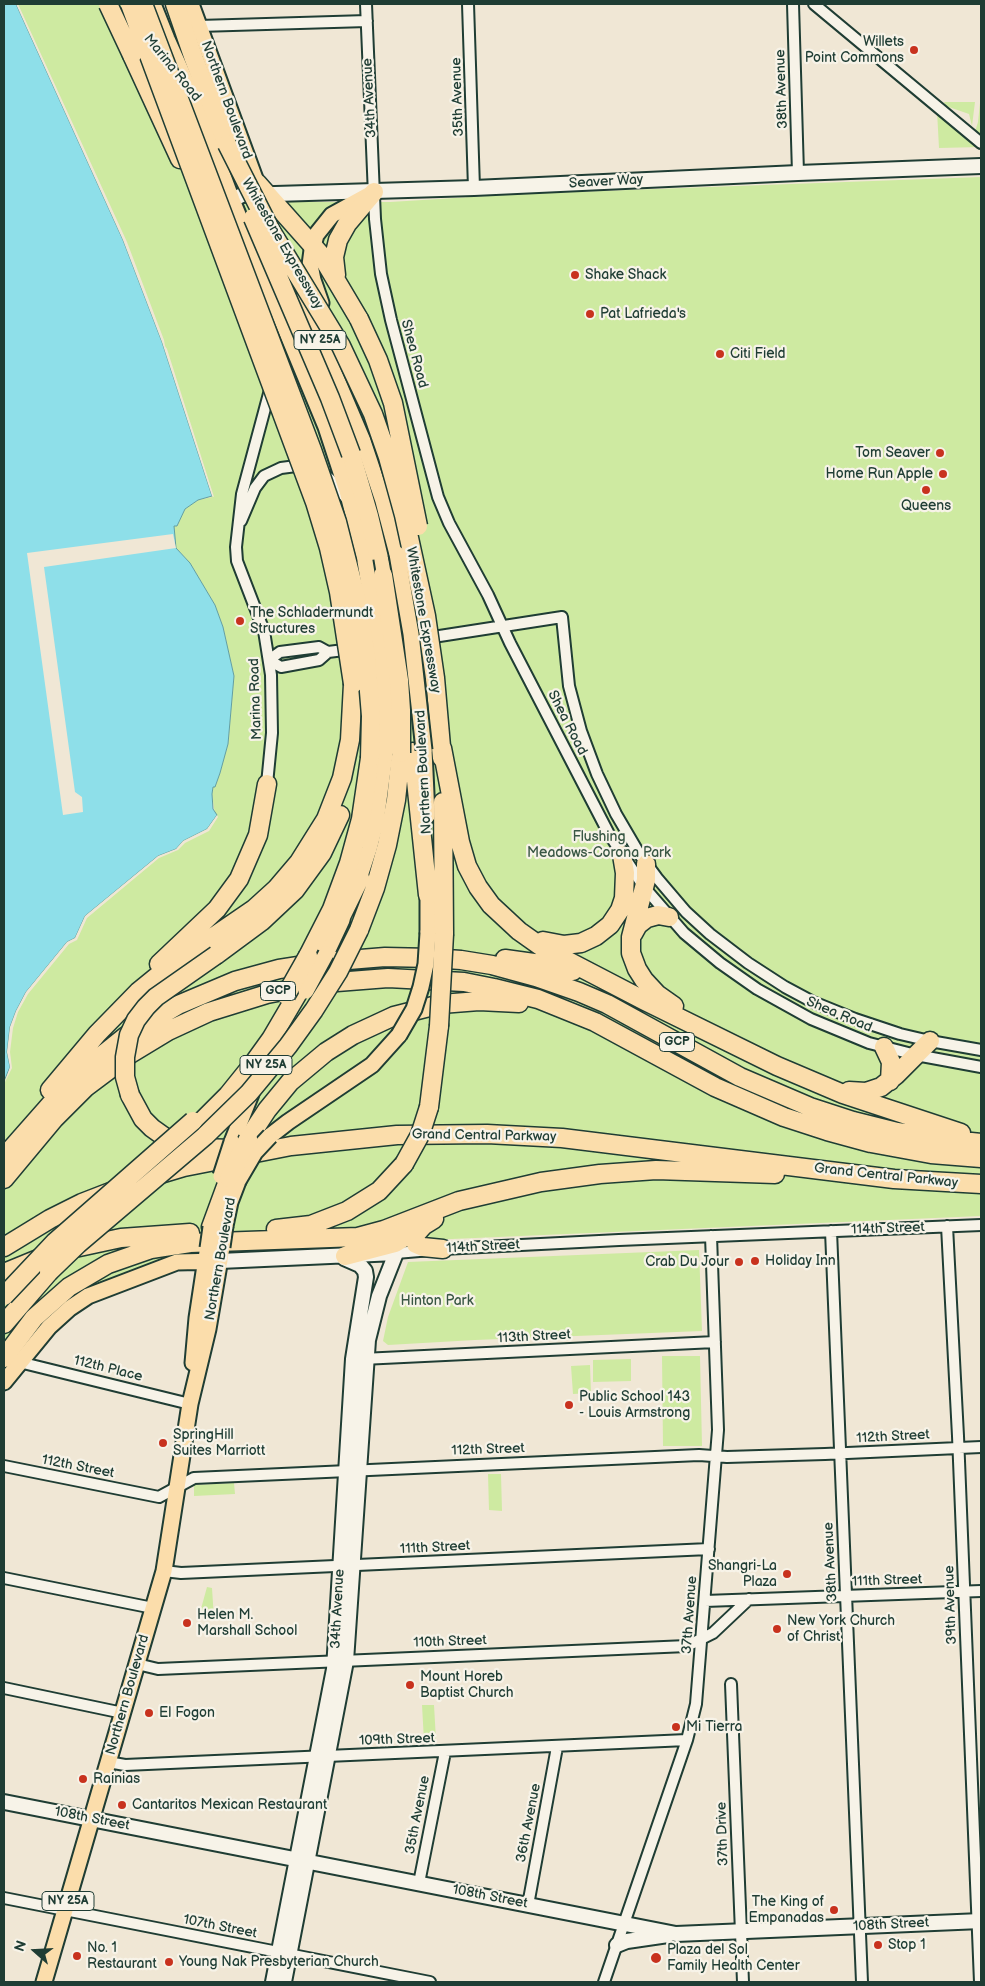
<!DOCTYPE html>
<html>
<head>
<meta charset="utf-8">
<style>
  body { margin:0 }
  #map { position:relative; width:985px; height:1986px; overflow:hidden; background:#f0e7d5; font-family:"Balsamiq Sans",sans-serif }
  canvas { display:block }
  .frame { position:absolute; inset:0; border:5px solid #1f3d34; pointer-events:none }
  .north { position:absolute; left:10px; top:1926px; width:50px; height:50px; -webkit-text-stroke:4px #f7f3e8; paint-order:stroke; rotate:289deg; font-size:14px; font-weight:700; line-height:20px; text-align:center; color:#1f3d34 }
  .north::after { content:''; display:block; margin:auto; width:18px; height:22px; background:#1f3d34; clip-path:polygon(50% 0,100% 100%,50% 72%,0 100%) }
</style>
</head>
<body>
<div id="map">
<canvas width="985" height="1986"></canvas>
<div class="frame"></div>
<div class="north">N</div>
</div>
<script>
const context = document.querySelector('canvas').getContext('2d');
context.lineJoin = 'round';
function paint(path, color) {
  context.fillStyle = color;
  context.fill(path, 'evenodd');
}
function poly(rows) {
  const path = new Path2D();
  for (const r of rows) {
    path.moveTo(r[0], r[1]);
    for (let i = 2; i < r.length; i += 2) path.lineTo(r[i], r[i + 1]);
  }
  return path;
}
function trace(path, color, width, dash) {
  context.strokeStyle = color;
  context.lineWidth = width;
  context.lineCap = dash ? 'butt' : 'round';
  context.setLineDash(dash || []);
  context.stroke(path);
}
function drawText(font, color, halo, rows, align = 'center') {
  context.font = font + ' "Balsamiq Sans",sans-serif';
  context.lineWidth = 4.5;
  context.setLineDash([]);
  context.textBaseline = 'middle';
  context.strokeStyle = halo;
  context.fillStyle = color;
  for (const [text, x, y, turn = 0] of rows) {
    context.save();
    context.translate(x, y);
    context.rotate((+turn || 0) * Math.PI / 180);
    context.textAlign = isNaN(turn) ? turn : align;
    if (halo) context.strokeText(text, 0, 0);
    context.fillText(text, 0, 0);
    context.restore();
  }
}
const green = poly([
  [16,4,148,4,227,202,390,202,520,194,981,177,981,1216,429,1240,357,1247,179,1255,102,1282,78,1294,54,1312,4,1371,4,982,45,931,215,815,212,794,213,787,215,787,220,773,228,744,234,676,223,627,215,605,190,563,176,548,173,534,174,526,177,526,185,509,198,500,212,497],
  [944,102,975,102,972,126,969,114,946,106],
  [980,103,981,103,981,137,975,132,978,122],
  [937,111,981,147,939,148],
  [699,1250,702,1331,475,1340,388,1345,383,1341,388,1317,408,1262],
  [662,1356,700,1356,702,1446,663,1446],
  [631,1359,631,1381,593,1382,593,1360],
  [590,1365,591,1393,573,1394,571,1366],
  [488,1474,501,1474,502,1511,489,1510],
  [234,1483,235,1494,194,1496,194,1485],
  [207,1587,212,1588,214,1619,199,1616],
  [422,1705,434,1705,436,1740,424,1741]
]);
const water = poly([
  [4,4,16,4,123,240,162,342,212,496,198,500,185,509,177,526,174,526,176,548,190,563,215,605,223,627,234,676,228,744,220,773,215,787,213,787,212,794,213,809,217,815,207,829,183,841,176,849,158,856,85,916,75,938,67,942,26,992,16,1011,10,1027,7,1052,10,1067,4,1081,4,4]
]);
const pier = poly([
  [16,4,18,4,127,242,164,340,165,346,167,349,214,497,212,496,162,342,123,240],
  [173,534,176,548,44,567,75,792,82,797,83,812,63,815,27,553],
  [217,815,218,817,209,831,185,843,178,850,159,858,87,918,77,940,69,944,28,994,18,1012,13,1028,10,1052,12,1068,4,1084,10,1067,7,1052,10,1027,16,1011,26,992,67,942,75,938,85,916,158,856,176,849,183,841,207,829]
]);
const street = poly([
  [366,4,375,219,381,274,391,320,438,497,449,523,488,595,510,643,609,834,644,887,684,933,720,963,757,989,811,1019,869,1043,916,1055,981,1067],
  [468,4,474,188],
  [793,4,798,173],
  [814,4,981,143],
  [199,26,367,21],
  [322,472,332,481,346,498],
  [241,521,255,488,264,476,281,468,304,465],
  [388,644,562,617,569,686,581,731,597,774,616,814,640,855,657,878,686,912,710,934,748,963,785,987,813,1002,855,1019,900,1034,930,1041,981,1050],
  [328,652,319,647,280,652,269,660,281,667,319,660,328,652,352,649],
  [267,784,272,733,271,675,264,631,237,561,236,547,242,494,271,386],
  [947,1226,958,1436,980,1982],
  [831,1231,862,1982],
  [396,1253,443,1249,619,1240,981,1225],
  [362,1359,715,1342],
  [19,1362,190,1404],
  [4,1466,159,1497,194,1478,699,1455,727,1457,825,1454,981,1447],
  [164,1571,181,1573,709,1549],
  [4,1578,153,1608],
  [705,1601,981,1591],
  [137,1664,158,1669,687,1646,713,1633,749,1599],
  [731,1684,743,1982],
  [4,1688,123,1713],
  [108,1762,125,1765,687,1740],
  [419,1883,445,1752],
  [4,1898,430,1982],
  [528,1905,557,1747],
  [604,1982,687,1740,696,1704,718,1430,711,1236]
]);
const secondary = poly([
  [232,200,242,195,474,188,798,173,981,166],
  [220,1261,396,1253,379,1296,368,1340,346,1661,284,1982],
  [4,1802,676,1934,981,1921],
  [617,1945,627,1941,668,1935],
  [273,1982,334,1669,353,1359,366,1277,365,1271,360,1265,344,1258]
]);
const primary = poly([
  [153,4,167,39,196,104,232,200,326,427,347,491,365,561],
  [191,4,261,195],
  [295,281,363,441,383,501,397,554],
  [321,303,313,280,310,265,312,250,316,235,332,215,372,193],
  [424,750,427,816],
  [356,888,369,849,376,822,385,755],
  [428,933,428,884],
  [326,954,342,920],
  [270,1136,288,1122,372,1065,399,1035],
  [232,1142,251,1094],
  [225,1226,230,1202,238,1181],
  [193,1363,197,1318,207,1252],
  [4,1382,49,1327,70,1308,88,1296,177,1262,220,1261],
  [44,1982,164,1571,190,1404,208,1329,222,1247]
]);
const highway = poly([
  [175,4,194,59,227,144],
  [132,55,180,159],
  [257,183,321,255,359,319],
  [336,275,334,257,338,240,347,224,374,192],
  [351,454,369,516,383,575],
  [435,678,442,758],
  [442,748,460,842,467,866,478,887,491,905,519,931,543,948,645,1001,777,1066,843,1094,961,1133],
  [413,752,428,895],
  [443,802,444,934],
  [646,864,646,880,631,937,631,953,637,969,644,980,657,994,674,1006],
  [335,929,360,878],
  [359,930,375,888,387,845,396,800,401,753],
  [633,934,638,925,647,918,658,915,669,917],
  [543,941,564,945,581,943,596,936,610,925,620,910,624,898,625,873,622,855],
  [216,955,262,921,295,890,322,853,340,815],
  [308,956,332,909,349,863,361,819,370,758],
  [505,959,541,964,573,971],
  [159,964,217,909,239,879,258,835,267,784],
  [884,1047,891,1062,890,1081],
  [50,1090,97,1034,138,992,165,970,254,909,276,889,299,862,326,819,342,778,350,740,353,684],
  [849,1091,866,1092,881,1087,896,1075,930,1041],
  [130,1095,143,1119,152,1128,166,1138,197,1148,234,1149],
  [429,1107,439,1026],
  [197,1126,228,1095,253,1064,271,1039,298,993],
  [248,1139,267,1110,290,1082,326,1052,353,1035,394,1016,441,1004,479,1001,519,1003],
  [4,1157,57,1097,90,1065,126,1036,178,1005,235,981,279,969,324,962,385,957,432,958,461,960,492,965,536,977,579,992,607,1004,740,1077,810,1107,853,1121,897,1132,942,1139,981,1143],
  [4,1179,54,1119,86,1087,130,1054,168,1031,209,1012,267,994,324,983,388,978,464,982,494,988,538,999,595,1022,715,1087,784,1117,827,1131,871,1143,931,1154,981,1158],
  [424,1225,416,1234,415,1239,416,1244,423,1247,443,1249],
  [211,1227,229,1178],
  [276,1229,311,1225,347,1211,379,1191,404,1164],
  [4,1247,50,1219,82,1203,144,1179,184,1167,291,1146,397,1135,487,1134,562,1138,894,1179,981,1184],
  [70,1249,121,1238,190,1233],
  [345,1256,395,1243,434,1219],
  [4,1273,43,1257],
  [4,1324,49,1272],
  [4,1358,34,1318,69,1287,108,1264,151,1249,190,1243,358,1237,384,1230,459,1201,541,1182,600,1174,656,1170,775,1174]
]);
const primaryBridge = poly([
  [397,554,411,634,424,750],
  [365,561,383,669,386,714,385,755],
  [306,991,326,954],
  [399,1035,414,1009,421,987,426,964,428,933],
  [221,1176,232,1142],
  [238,1181,255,1152,270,1136],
  [222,1247,225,1226],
  [208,1248,211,1227]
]);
const highwayBridge = poly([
  [108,4,132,55],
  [130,4,315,502,329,548,339,592,353,684],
  [143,4,312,450,337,522,356,597,366,655,371,716,370,758],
  [227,144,271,231,341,346,373,414,388,457,404,515,426,616,435,678],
  [253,218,330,398,351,454],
  [359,319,378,360,393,403,418,526],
  [383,575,399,680,401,710,401,753],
  [286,995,308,956],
  [439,1026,444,934],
  [130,1095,125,1077,125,1057,129,1035,136,1020,146,1007,156,997,216,955],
  [404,1164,420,1135,429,1107],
  [229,1178,248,1139],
  [49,1272,78,1244,205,1136,249,1093,288,1046,314,1010,338,972,359,930],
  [4,1296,55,1242,193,1121]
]);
const markers = [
  [914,50,5,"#c8321e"],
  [575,275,5,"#c8321e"],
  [590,314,5,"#c8321e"],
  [720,354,5,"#c8321e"],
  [940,453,5,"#c8321e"],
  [943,474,5,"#c8321e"],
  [926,490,5,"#c8321e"],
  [240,621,5,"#c8321e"],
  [755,1261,5,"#c8321e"],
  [739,1262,5,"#c8321e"],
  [569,1405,5,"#c8321e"],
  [163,1443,5,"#c8321e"],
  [787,1574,5,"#c8321e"],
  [187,1623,5,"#c8321e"],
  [777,1629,5,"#c8321e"],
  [410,1685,5,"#c8321e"],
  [149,1713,5,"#c8321e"],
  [676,1727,5,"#c8321e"],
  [83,1779,5,"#c8321e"],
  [122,1805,5,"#c8321e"],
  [834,1910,5,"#c8321e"],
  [878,1945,5,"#c8321e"],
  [77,1956,5,"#c8321e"],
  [656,1958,6,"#c8321e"],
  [169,1962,5,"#c8321e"]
];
const shields = [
  [320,340,52],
  [278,991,35],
  [677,1042,35],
  [266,1065,52],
  [68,1901,52]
];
const shieldNames = [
  ["NY 25A",320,340],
  ["GCP",278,991],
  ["GCP",677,1042],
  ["NY 25A",266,1065],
  ["NY 25A",68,1901]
];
const poiNames = [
  ["Willets",904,42,"right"],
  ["Point Commons",904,58,"right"],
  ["Shake Shack",585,275],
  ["Pat Lafrieda's",600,314],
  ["Citi Field",730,354],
  ["Tom Seaver",930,453,"right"],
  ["Home Run Apple",933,474,"right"],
  ["Queens",926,506,"center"],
  ["The Schladermundt",250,613],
  ["Structures",250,629],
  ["Holiday Inn",765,1261],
  ["Crab Du Jour",729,1262,"right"],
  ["Public School 143",579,1397],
  ["- Louis Armstrong",579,1413],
  ["SpringHill",173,1435],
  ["Suites Marriott",173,1451],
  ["Shangri-La",777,1566,"right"],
  ["Plaza",777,1582,"right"],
  ["Helen M.",197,1615],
  ["Marshall School",197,1631],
  ["New York Church",787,1621],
  ["of Christ",787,1637],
  ["Mount Horeb",420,1677],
  ["Baptist Church",420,1693],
  ["El Fogon",159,1713],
  ["Mi Tierra",686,1727],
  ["Rainias",93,1779],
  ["Cantaritos Mexican Restaurant",132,1805],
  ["The King of",824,1902,"right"],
  ["Empanadas",824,1918,"right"],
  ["Stop 1",888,1945],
  ["No. 1",87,1948],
  ["Restaurant",87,1964],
  ["Plaza del Sol",667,1950],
  ["Family Health Center",667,1966],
  ["Young Nak Presbyterian Church",179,1962]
];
const streetNames = [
  ["Marina Road",172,68,51],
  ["38th Avenue",782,89,-92],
  ["35th Avenue",458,97,-92],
  ["34th Avenue",370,98,-93],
  ["Northern Boulevard",226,100,70],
  ["Seaver Way",606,182,-3],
  ["Whitestone Expressway",282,244,60],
  ["Shea Road",414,354,75],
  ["Whitestone Expressway",423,620,80],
  ["Marina Road",256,699,-92],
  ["Shea Road",567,723,63],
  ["Northern Boulevard",424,772,-93],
  ["Shea Road",839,1015,23],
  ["Grand Central Parkway",484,1136,1],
  ["Grand Central Parkway",886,1176,6],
  ["114th Street",888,1229,-2],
  ["114th Street",483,1247,-3],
  ["Northern Boulevard",221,1259,-80],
  ["113th Street",534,1337,-3],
  ["112th Place",108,1369,14],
  ["112th Street",893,1437,-3],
  ["112th Street",488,1450,-2],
  ["112th Street",78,1467,11],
  ["111th Street",435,1548,-3],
  ["38th Avenue",831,1562,-93],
  ["111th Street",887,1581,-2],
  ["39th Avenue",951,1605,-92],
  ["34th Avenue",338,1609,-87],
  ["37th Avenue",690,1615,-86],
  ["110th Street",450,1642,-2],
  ["Northern Boulevard",128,1695,-74],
  ["109th Street",397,1740,-2],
  ["35th Avenue",418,1815,-79],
  ["108th Street",92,1819,11],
  ["36th Avenue",529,1823,-79],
  ["37th Drive",723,1834,-92],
  ["108th Street",490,1897,11],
  ["108th Street",891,1925,-3],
  ["107th Street",220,1927,11]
];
const parkNames = [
  ["Flushing",599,837],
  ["Meadows-Corona Park",599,853],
  ["Hinton Park",437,1301]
];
paint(green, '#ceeaa1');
paint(water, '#8edfe9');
trace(water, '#629ea1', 1);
paint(pier, '#f0e7d5');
trace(street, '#1f3d34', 14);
trace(secondary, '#1f3d34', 18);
trace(primary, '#1f3d34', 19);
trace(highway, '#1f3d34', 21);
trace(street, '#f7f3e8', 10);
trace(secondary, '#f7f3e8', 14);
trace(primary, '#fbddab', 15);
trace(highway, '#fbddab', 18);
trace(primaryBridge, '#1f3d34', 19, []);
trace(highwayBridge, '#1f3d34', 21, []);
trace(primaryBridge, '#fbddab', 15);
trace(highwayBridge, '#fbddab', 18);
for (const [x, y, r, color] of markers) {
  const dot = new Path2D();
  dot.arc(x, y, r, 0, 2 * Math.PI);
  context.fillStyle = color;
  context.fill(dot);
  trace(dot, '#f7f3e8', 2);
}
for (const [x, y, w] of shields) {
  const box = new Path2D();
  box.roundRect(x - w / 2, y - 9.5, w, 19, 4);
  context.fillStyle = '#f7f3e8';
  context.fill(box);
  trace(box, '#1f3d34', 1);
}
drawText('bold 12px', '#1f3d34', null, shieldNames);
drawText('14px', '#1f3d34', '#f7f3e8', poiNames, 'left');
drawText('14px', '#1f3d34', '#f7f3e8', streetNames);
drawText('14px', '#395744', '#f7f3e8', parkNames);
</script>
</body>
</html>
